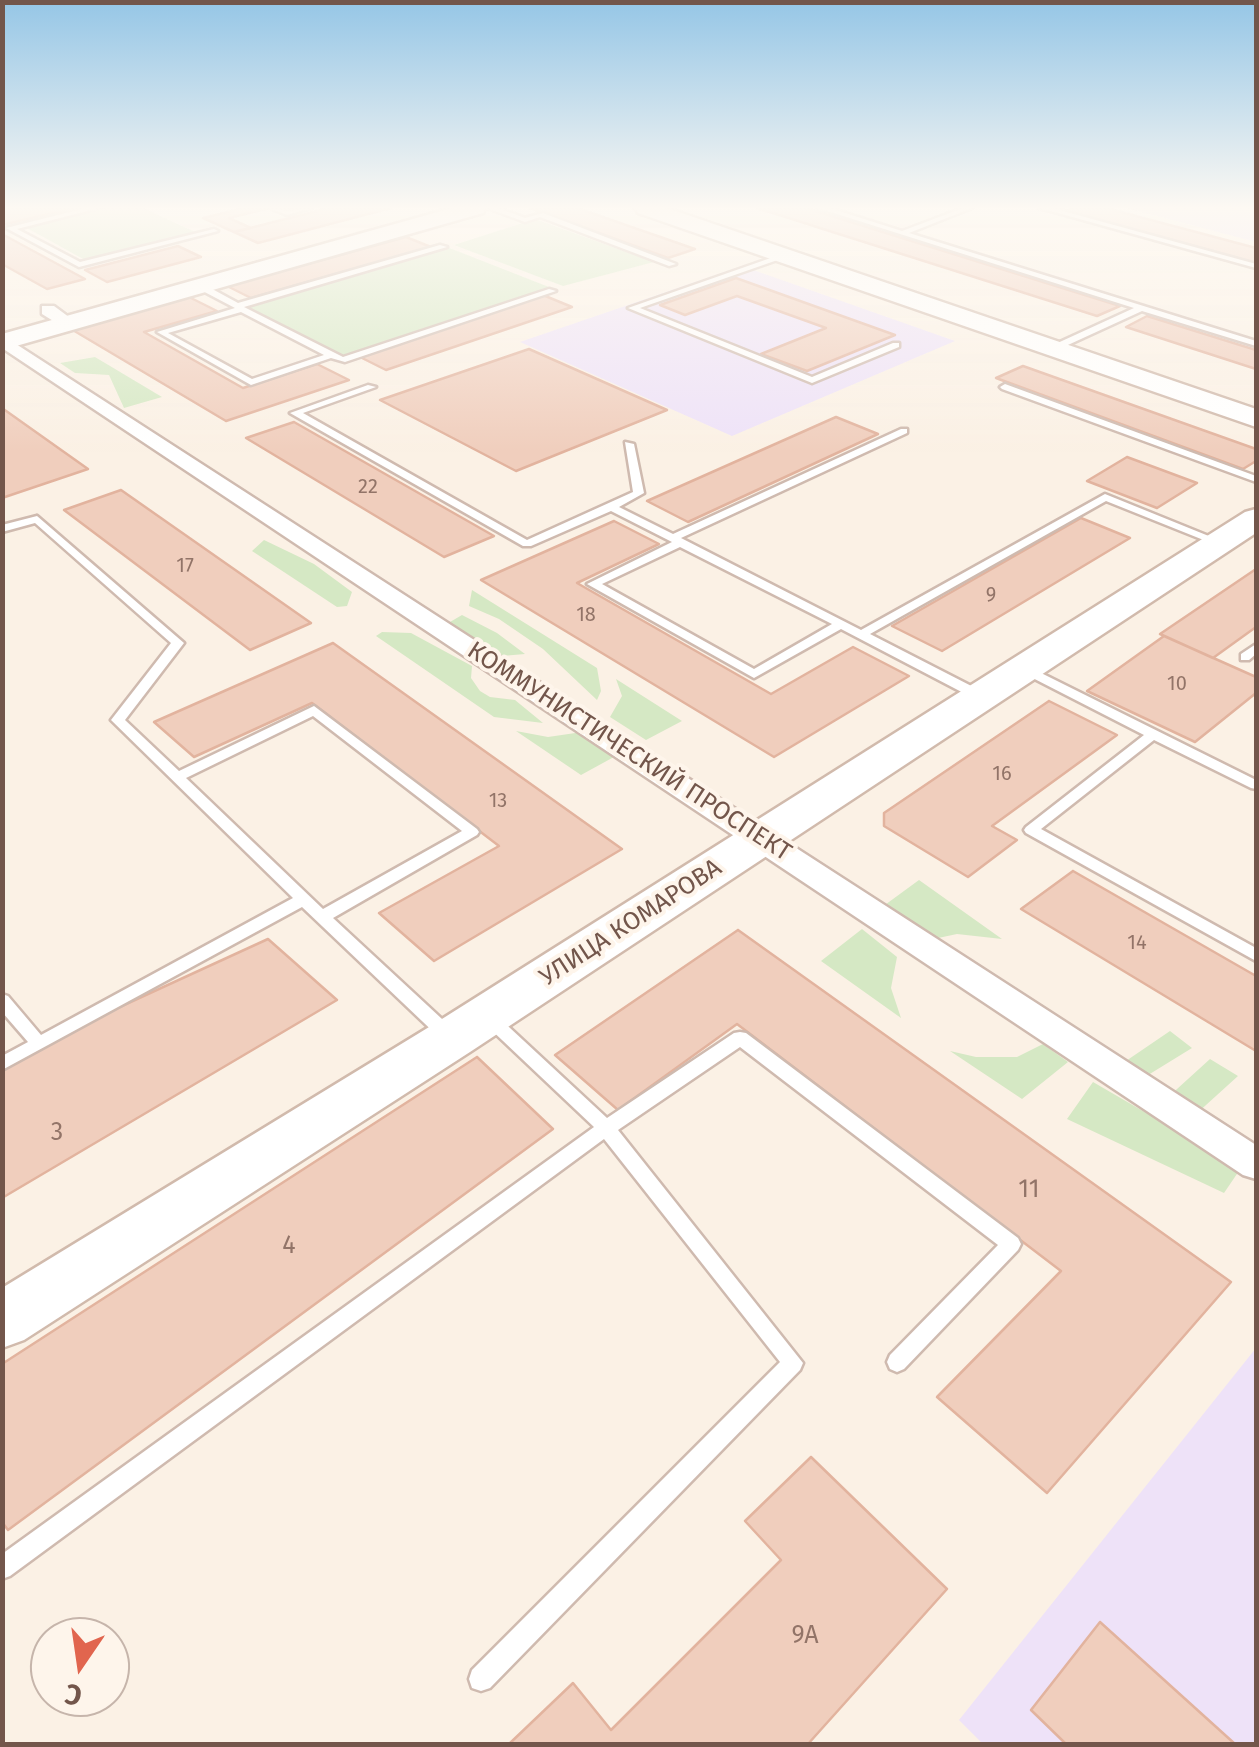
<!DOCTYPE html>
<html>
<head>
<meta charset="utf-8">
<style>
  body { margin:0 }
  #map { position:relative; width:1259px; height:1747px; overflow:hidden; background:#fbf1e5; font-family:"Fira Sans",sans-serif }
  canvas { display:block }
  .frame { position:absolute; inset:0; border:5px solid #73564b; pointer-events:none }
  .north { position:absolute; left:30px; top:1617px; width:100px; height:100px; box-sizing:border-box; background:#fef5eb; border:2px solid #c6b5ab; border-radius:50%; rotate:193deg; font-size:28px; font-weight:700; line-height:40px; text-align:center; color:#73564b }
  .north::after { content:''; display:block; margin:auto; width:35px; height:45px; background:#e1654e; clip-path:polygon(50% 0,100% 100%,50% 72%,0 100%) }
</style>
</head>
<body>
<div id="map">
<canvas width="1259" height="1747"></canvas>
<div class="frame"></div>
<div class="north">С</div>
</div>
<script>
const context = document.querySelector('canvas').getContext('2d');
context.lineJoin = 'round';
function paint(path, color) {
  context.fillStyle = color;
  context.fill(path, 'evenodd');
}
function poly(rows) {
  const path = new Path2D();
  for (const r of rows) {
    path.moveTo(r[0], r[1]);
    for (let i = 2; i < r.length; i += 2) path.lineTo(r[i], r[i + 1]);
  }
  return path;
}
function trace(path, color, width, dash) {
  context.strokeStyle = color;
  context.lineWidth = width;
  context.lineCap = dash ? 'butt' : 'round';
  context.setLineDash(dash || []);
  context.stroke(path);
}
function drawText(font, color, halo, rows, align = 'center') {
  context.font = font + ' "Fira Sans",sans-serif';
  context.lineWidth = 8;
  context.setLineDash([]);
  context.textBaseline = 'middle';
  context.strokeStyle = halo;
  context.fillStyle = color;
  for (const [text, x, y, turn = 0] of rows) {
    context.save();
    context.translate(x, y);
    context.rotate((+turn || 0) * Math.PI / 180);
    context.textAlign = isNaN(turn) ? turn : align;
    if (halo) context.strokeText(text, 0, 0);
    context.fillText(text, 0, 0);
    context.restore();
  }
}
const education = poly([
  [1127,208,1256,208,1256,242],
  [742,266,955,341,732,436,520,342],
  [1256,1348,1256,1744,983,1744,959,1720]
]);
const green = poly([
  [106,208,143,208,195,232,85,260,25,227],
  [535,219,654,262,563,286,454,245],
  [447,247,554,289,341,358,243,306],
  [95,357,162,397,124,408,109,375,75,373,60,363],
  [264,540,314,564,352,592,347,606,337,607,252,551],
  [472,590,597,668,601,691,597,700,543,649,499,619,469,606],
  [462,615,497,633,525,654,490,657,450,622],
  [382,632,411,633,472,666,471,678,480,691,490,697,515,700,543,723,494,717,376,636],
  [616,679,682,721,646,740,610,717,622,696],
  [516,731,548,737,589,731,623,752,581,775],
  [919,880,1002,939,957,934,924,941,878,910],
  [862,929,897,957,891,988,901,1018,821,961],
  [1170,1031,1192,1048,1140,1080,1123,1063],
  [1043,1044,1068,1062,1022,1099,950,1051,976,1057,1017,1057],
  [1210,1059,1238,1076,1195,1115,1166,1099],
  [1093,1082,1241,1168,1224,1193,1067,1119]
]);
const building = poly([
  [9,208,74,208,2,225,2,209,9,208],
  [245,208,269,208,229,218,251,228,234,232,203,218,245,208],
  [329,208,391,208,258,243,234,232,329,208],
  [530,208,577,208,695,249,668,258,530,208],
  [757,208,806,208,1120,306,1097,316,757,208],
  [1075,208,1106,208,1256,248,1256,263,1067,211,1075,208],
  [2,234,85,279,47,289,2,264,2,234],
  [406,237,431,247,251,298,227,286,406,237],
  [178,246,201,257,107,282,85,270,178,246],
  [736,278,895,335,807,371,761,354,826,328,737,296,685,315,660,305,736,278],
  [543,295,572,307,386,370,358,356,543,295],
  [189,297,217,311,144,332,243,388,317,364,349,380,226,421,71,329,189,297],
  [1147,316,1256,350,1256,369,1126,327,1147,316],
  [529,349,667,410,516,471,380,400,529,349],
  [1023,366,1256,449,1256,461,1243,469,996,378,1023,366],
  [2,408,88,469,2,498,2,408],
  [836,417,878,434,688,522,647,501,836,417],
  [294,422,494,536,444,557,246,438,294,422],
  [1127,457,1197,483,1157,508,1087,481,1127,457],
  [121,490,311,623,250,650,64,510,121,490],
  [1081,518,1130,538,942,651,892,626,1081,518],
  [614,521,659,544,577,583,771,694,853,647,909,676,774,757,481,580,614,521],
  [1256,569,1256,627,1213,658,1160,634,1256,569],
  [1164,636,1256,677,1256,693,1195,742,1087,691,1164,636],
  [333,643,622,849,434,961,379,913,499,846,312,703,194,757,154,722,333,643],
  [1049,701,1117,735,992,826,1017,840,968,877,884,826,884,813,1049,701],
  [1073,871,1256,976,1256,1051,1021,909,1073,871],
  [738,930,1231,1282,1047,1493,937,1397,1061,1271,737,1024,618,1110,555,1055,738,930],
  [268,939,337,1000,2,1198,2,1068,39,1044,268,939],
  [477,1057,553,1129,8,1530,2,1522,2,1364,477,1057],
  [811,1457,947,1589,808,1744,509,1744,573,1683,611,1730,781,1560,745,1521,811,1457],
  [1100,1622,1235,1744,1066,1744,1031,1710,1100,1622]
]);
const lane = poly([
  [86,208,99,208,17,229,80,262,214,229,218,231,79,267,6,228,86,208],
  [270,208,288,211,311,208,287,215,270,208],
  [487,208,498,208,525,218,543,213,676,264,669,266,540,217,525,222,487,208],
  [818,208,829,208,902,231,963,208,972,208,909,233,1256,341,1256,346,1142,311,1057,350,1051,350,1051,346,1134,308,818,208],
  [1040,208,1052,208,1256,264,1256,268,1040,208],
  [440,245,447,247,244,307,343,357,549,289,556,291,345,362,331,358,251,385,157,332,235,308,197,288,197,284,203,284,238,303,440,245],
  [241,312,324,355,252,379,168,333,241,312],
  [782,254,789,256,640,308,812,377,893,343,899,343,899,347,812,383,628,308,782,254],
  [1005,384,1256,476,1256,482,1002,389,1000,387,1005,384],
  [368,385,376,387,303,413,527,540,633,492,625,442,634,444,644,493,619,507,673,534,901,429,907,429,907,433,681,538,861,630,1105,494,1226,543,1220,546,1216,545,1106,501,870,634,985,693,986,696,985,699,975,699,841,629,754,678,587,584,672,542,611,511,531,546,523,546,290,413,368,385],
  [680,547,832,624,754,669,602,584,680,547],
  [37,516,184,643,125,720,179,771,314,706,477,829,479,832,477,835,333,918,455,1031,457,1036,455,1041,443,1041,302,907,2,1070,2,1056,28,1042,2,1012,2,994,8,996,41,1035,293,898,111,720,171,643,35,523,2,532,2,525,37,516],
  [313,716,462,831,323,909,186,778,313,716],
  [1256,644,1256,654,1249,660,1241,660,1241,654,1256,644],
  [1023,664,1256,780,1256,789,1251,788,1154,740,1041,829,1256,948,1256,961,1026,833,1024,830,1026,827,1144,735,1019,671,1017,668,1023,664],
  [490,1013,496,1015,607,1118,734,1033,740,1032,746,1033,1018,1238,1021,1244,1018,1250,904,1369,897,1372,890,1369,887,1362,890,1355,998,1245,740,1047,618,1130,803,1363,800,1370,490,1688,481,1691,472,1688,469,1679,472,1670,780,1362,604,1139,10,1576,2,1579,2,1554,594,1127,484,1023,482,1019,484,1015,490,1013]
]);
const street = poly([
  [42,306,54,306,77,323,63,327,42,314,42,306],
  [2,335,1256,1145,1256,1179,1243,1175,2,348,2,335]
]);
const secondary = poly([
  [452,208,486,208,483,213,2,350,2,334,452,208],
  [635,208,667,208,1256,409,1256,427,638,213,635,208],
  [1256,509,1256,533,470,1052,24,1340,2,1348,2,1288,434,1024,1245,512,1256,509]
]);
const numberNames = [
  ["22",368,487],
  ["17",185,566],
  ["9",991,595],
  ["18",586,615],
  ["10",1177,684],
  ["16",1002,774],
  ["13",498,801],
  ["14",1137,943]
];
const streetNames = [
  ["КОММУНИСТИЧЕСКИЙ ПРОСПЕКТ",629,752,33],
  ["УЛИЦА КОМАРОВА",631,923,-33]
];
const nearNumbernames = [
  ["3",57,1133],
  ["11",1029,1190],
  ["4",289,1246],
  ["9А",805,1636]
];
paint(education, '#eee2f8');
paint(green, '#d5e8c4');
paint(building, '#f0cebd');
trace(building, '#e2b39e', 2.5);
trace(lane, '#cfbaaf', 5);
trace(street, '#cfbaaf', 5);
trace(secondary, '#d1baac', 5);
paint(lane, '#fff');
paint(street, '#fff');
paint(secondary, '#fff');
const sky = context.createLinearGradient(0, 0, 0, 452);
sky.addColorStop(0, '#95c6e6');
sky.addColorStop(0.46, '#fdf9f3');
sky.addColorStop(1, '#fdf9f300');
context.fillStyle = sky;
context.fillRect(0, 0, 1259, 452);
drawText('20px', '#927468', null, numberNames);
drawText('25px', '#73564b', '#fef5eb', streetNames);
drawText('25px', '#927468', null, nearNumbernames);
</script>
</body>
</html>
